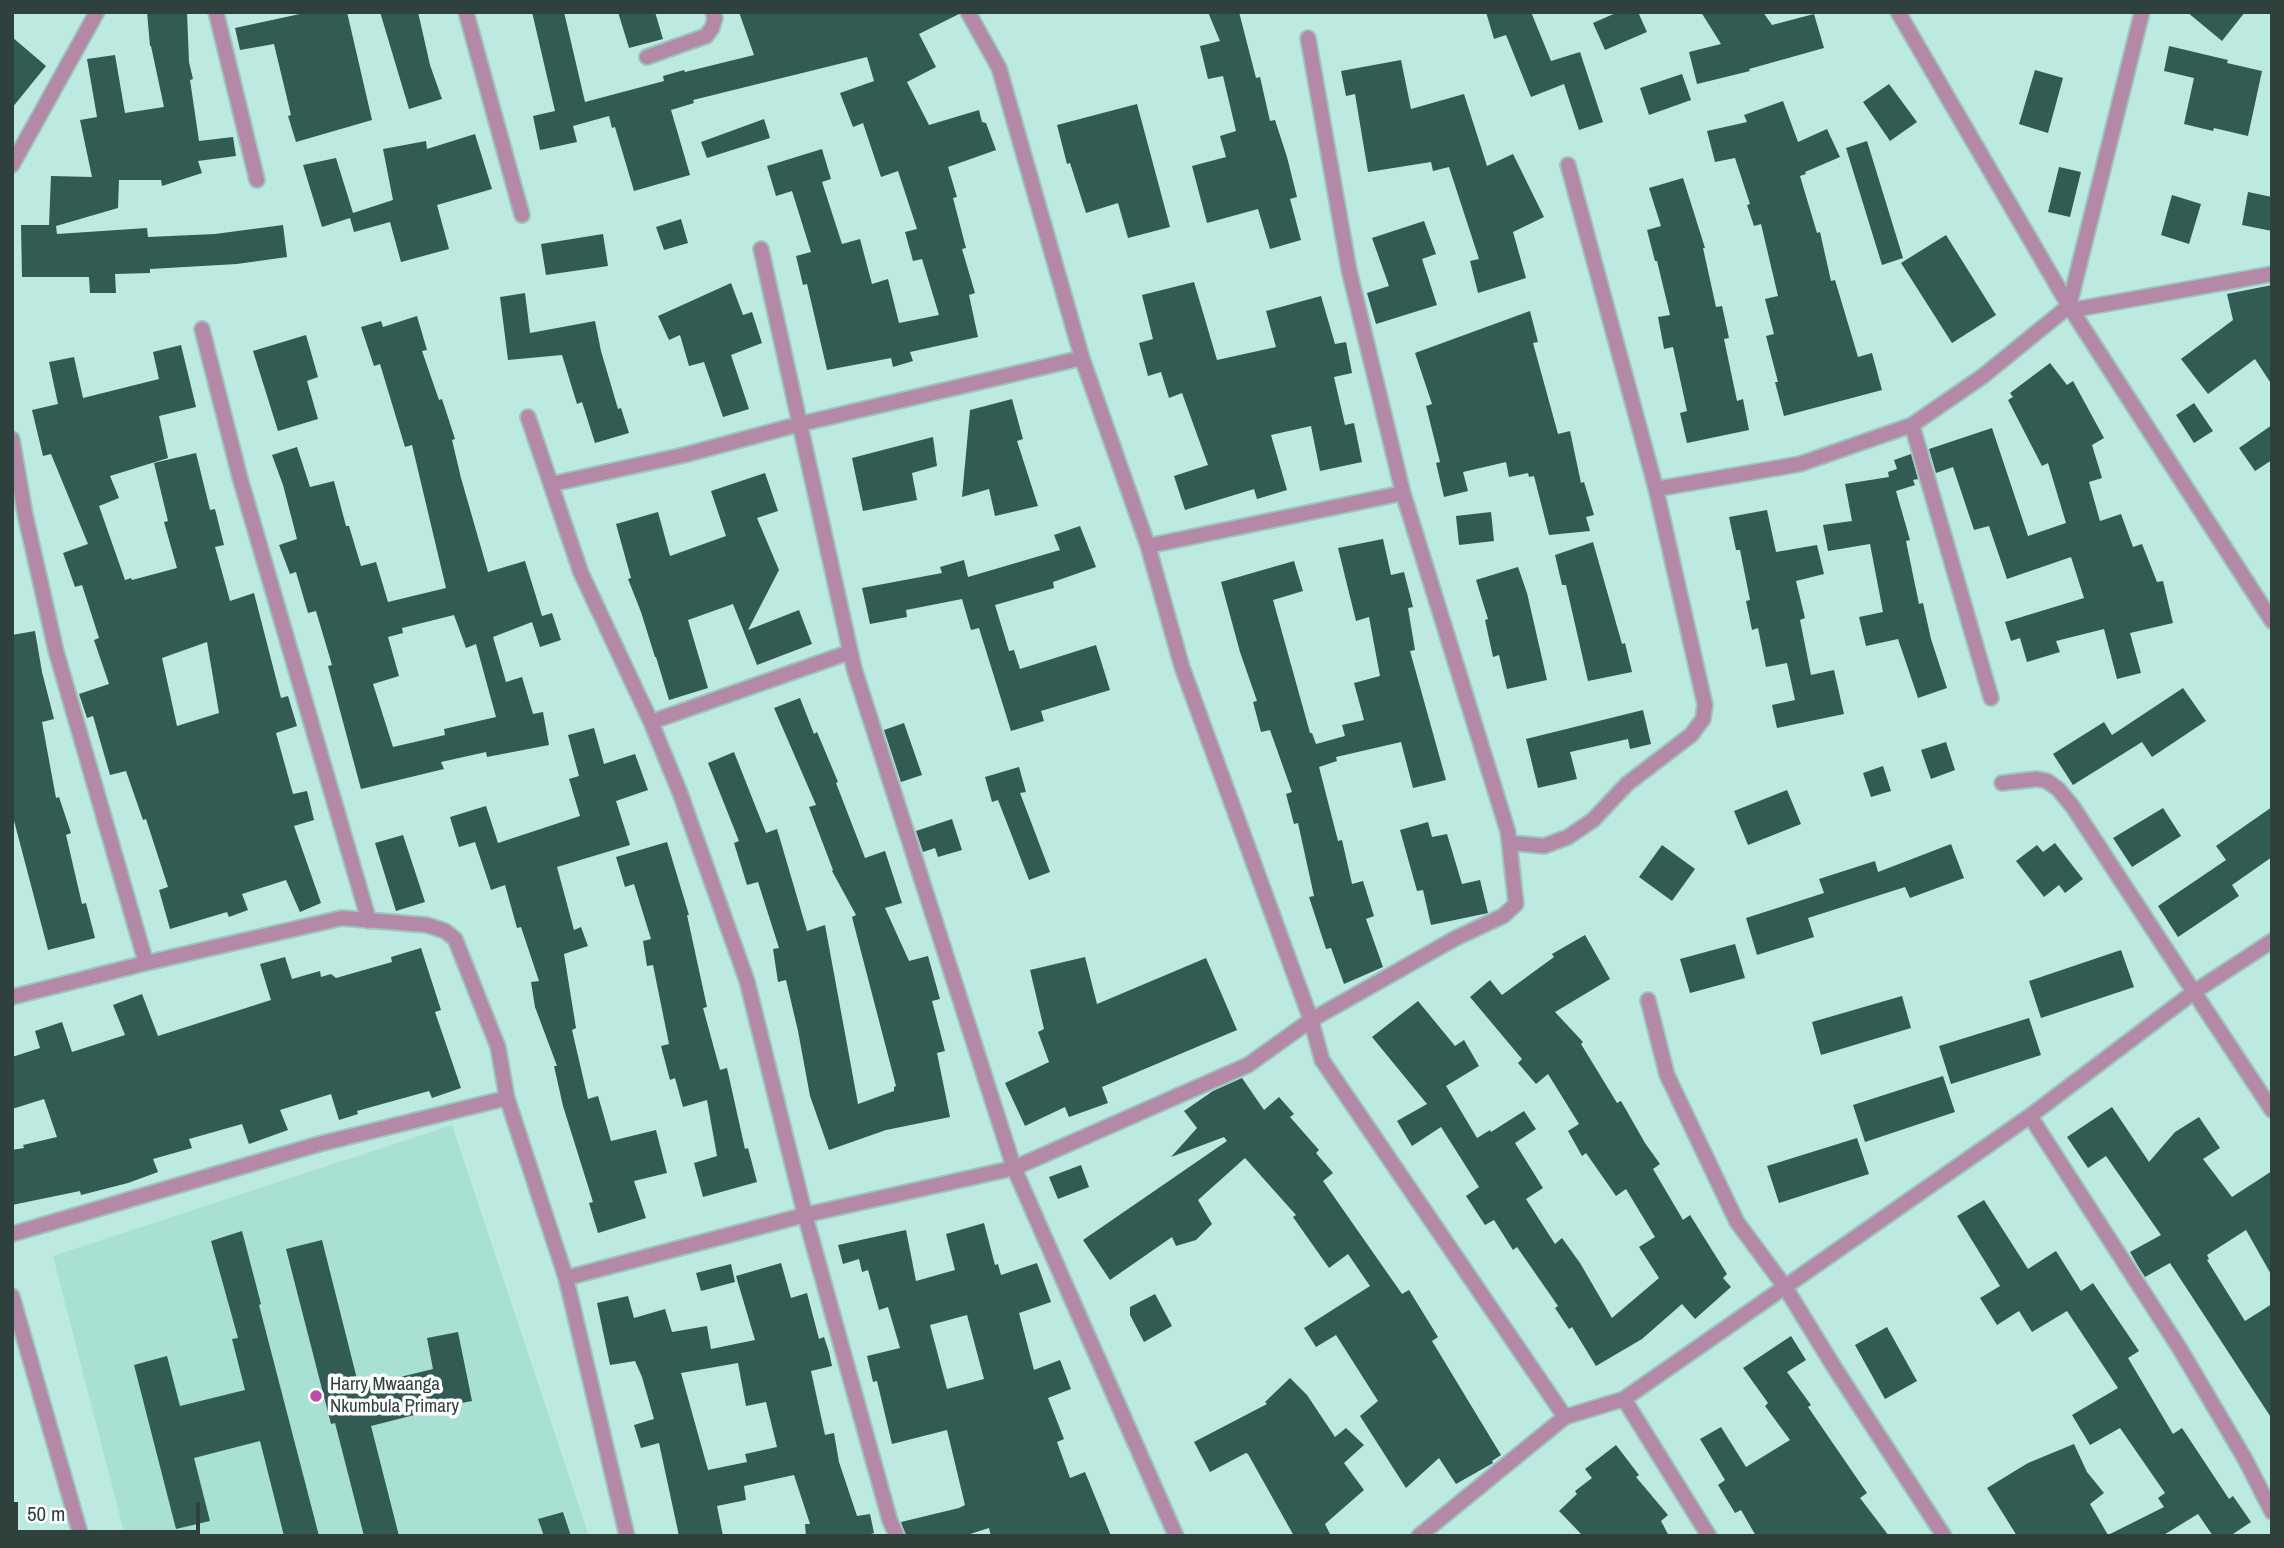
<!DOCTYPE html>
<html>
<head>
<meta charset="utf-8">
<style>
  body { margin:0 }
  #map { position:relative; width:2284px; height:1548px; overflow:hidden; background:#bceae0; font-family:"Archivo Narrow",sans-serif }
  canvas { display:block }
  .frame { position:absolute; inset:0; border:14px solid #2f413d; pointer-events:none }
  .scale { position:absolute; left:14px; top:1502px; width:186px; height:32px; box-sizing:border-box; border:4px solid #2f413d; border-top:0; padding-left:9px; font-size:21px; line-height:24px; white-space:nowrap; color:#2f413d; -webkit-text-stroke:5px #fff; paint-order:stroke }
</style>
</head>
<body>
<div id="map">
<canvas width="2284" height="1548"></canvas>
<div class="frame"></div>
<div class="scale">50 m</div>
</div>
<script>
const context = document.querySelector('canvas').getContext('2d');
context.lineJoin = 'round';
function paint(path, color) {
  context.fillStyle = color;
  context.fill(path, 'evenodd');
}
function poly(rows) {
  const path = new Path2D();
  for (const r of rows) {
    path.moveTo(r[0], r[1]);
    for (let i = 2; i < r.length; i += 2) path.lineTo(r[i], r[i + 1]);
  }
  return path;
}
function trace(path, color, width, dash) {
  context.strokeStyle = color;
  context.lineWidth = width;
  context.lineCap = dash ? 'butt' : 'round';
  context.setLineDash(dash || []);
  context.stroke(path);
}
function drawText(font, color, halo, rows, align = 'center') {
  context.font = font + ' "Archivo Narrow",sans-serif';
  context.lineWidth = 7;
  context.setLineDash([]);
  context.textBaseline = 'middle';
  context.strokeStyle = halo;
  context.fillStyle = color;
  for (const [text, x, y, turn = 0] of rows) {
    context.save();
    context.translate(x, y);
    context.rotate((+turn || 0) * Math.PI / 180);
    context.textAlign = isNaN(turn) ? turn : align;
    if (halo) context.strokeText(text, 0, 0);
    context.fillText(text, 0, 0);
    context.restore();
  }
}
const built = poly([
  [452,1125,589,1536,125,1536,53,1256]
]);
const building = poly([
  [147,12,187,12,189,62,193,79,190,80,199,141,233,137,236,156,198,161,202,173,162,186,161,180,119,180,118,208,56,226,57,234,147,228,148,237,215,234,283,225,287,257,237,264,150,269,150,273,115,274,116,293,90,293,89,277,22,277,21,225,49,225,51,176,92,177,80,120,97,117,87,59,115,55,125,113,164,107,151,46,150,46],
  [309,12,347,12,372,120,296,142,288,116,291,115,274,44,240,50,235,28],
  [380,12,418,12,430,65,442,99,409,109],
  [532,12,564,12,585,102,664,81,663,76,684,70,685,72,754,55,739,12,958,12,959,14,919,34,936,67,907,82,929,125,979,110,982,122,986,123,996,150,948,167,957,197,953,198,966,248,962,249,975,293,969,295,978,337,910,352,913,361,893,367,891,358,827,370,807,284,803,285,796,256,811,252,792,191,776,196,767,166,822,149,831,179,822,182,842,244,860,239,872,284,888,279,899,323,939,315,922,259,913,261,905,232,917,229,898,171,881,177,863,123,853,127,840,93,874,81,867,57,693,100,694,103,671,110,690,175,634,191,615,127,612,128,609,116,573,126,577,142,540,150,533,116,555,111],
  [618,12,655,12,663,39,629,48],
  [1208,12,1239,12,1256,78,1260,77,1270,121,1275,120,1287,157,1297,197,1290,199,1301,240,1270,249,1258,209,1207,223,1192,166,1226,157,1220,136,1236,131,1223,76,1208,79,1200,46,1220,41],
  [1486,12,1531,12,1551,61,1580,52,1603,122,1579,130,1564,84,1531,97,1506,35,1494,39],
  [1618,12,1638,12,1647,32,1605,50,1593,23],
  [1701,12,1763,12,1772,25,1814,14,1824,48,1749,69,1750,71,1697,84,1689,52,1721,44],
  [2187,12,2245,12,2222,41],
  [12,37,46,66,12,108],
  [2169,46,2228,60,2227,63,2262,71,2248,136,2214,128,2213,131,2184,124,2194,78,2164,71],
  [1401,60,1411,109,1464,94,1487,166,1513,154,1544,217,1513,232,1526,278,1478,293,1470,261,1479,259,1449,167,1433,171,1431,162,1368,172,1355,94,1346,96,1341,71],
  [2035,70,2063,78,2048,133,2019,124],
  [1682,74,1691,100,1649,115,1640,88],
  [1889,84,1917,122,1890,141,1863,102],
  [1783,101,1798,142,1827,129,1840,157,1805,172,1806,174,1800,176,1817,233,1820,232,1831,281,1835,280,1858,357,1872,353,1882,390,1784,416,1775,382,1778,382,1766,336,1774,334,1765,299,1778,296,1761,224,1754,226,1747,205,1750,204,1735,158,1715,162,1707,131,1747,122,1744,115],
  [1137,104,1170,227,1128,238,1118,203,1086,213,1070,163,1067,164,1057,125],
  [764,119,770,138,707,158,701,142],
  [475,134,492,189,437,205,449,249,401,262,390,222,354,232,350,218,322,227,303,165,336,158,353,213,393,200,383,149,426,141,427,149],
  [1867,141,1903,258,1882,265,1846,148],
  [2059,167,2081,172,2070,217,2048,212],
  [1683,178,1705,248,1703,248,1716,307,1722,306,1729,338,1724,339,1737,401,1743,399,1749,430,1687,443,1680,413,1687,411,1673,347,1664,349,1658,317,1670,315,1657,261,1655,261,1647,230,1661,226,1649,188],
  [2248,192,2272,197,2272,231,2242,225],
  [2172,195,2201,204,2189,244,2161,235],
  [681,219,688,243,664,250,656,227],
  [1424,221,1436,254,1422,259,1437,305,1376,324,1367,293,1389,286,1372,238],
  [603,234,608,266,546,275,541,244],
  [1946,235,1996,315,1952,343,1901,263],
  [1194,282,1217,360,1276,347,1266,311,1321,296,1335,344,1346,342,1352,373,1334,377,1345,425,1354,423,1362,462,1320,471,1311,426,1271,435,1287,490,1257,499,1254,489,1185,510,1174,476,1208,465,1182,393,1169,398,1161,372,1148,376,1139,343,1153,339,1142,295],
  [731,283,743,315,752,312,762,343,731,355,749,409,723,417,704,362,689,366,680,335,669,340,658,316],
  [2272,285,2272,385,2255,359,2208,394,2181,359,2233,320,2227,294],
  [525,293,530,333,595,321,601,351,618,409,621,408,629,433,595,443,582,402,577,404,562,355,508,360,500,297],
  [1530,311,1538,342,1533,343,1558,434,1570,431,1581,483,1584,482,1594,515,1586,517,1590,531,1549,535,1534,476,1529,477,1528,473,1509,477,1506,462,1463,472,1468,491,1444,497,1436,463,1440,462,1426,406,1432,404,1415,353],
  [417,316,427,350,422,351,439,400,442,399,455,439,452,440,461,478,488,572,525,561,542,616,552,613,561,640,540,647,532,622,493,637,506,682,522,677,533,714,543,712,549,745,487,757,486,752,441,762,444,769,361,789,328,666,332,665,316,611,308,613,296,572,290,574,279,545,297,539,283,485,272,455,297,447,310,487,334,481,346,526,349,526,361,566,376,562,388,602,446,588,412,445,405,447,380,364,374,366,361,327,381,321,383,327],
  [454,615,466,648,476,644,496,717,444,729,445,735,393,747,373,684,399,676,388,637,403,633,402,628],
  [306,335,318,377,307,381,318,419,278,431,253,351],
  [181,345,196,407,159,416,168,458,110,476,119,498,99,506,125,580,131,578,132,580,177,568,164,522,168,521,154,463,196,453,210,510,215,509,224,545,215,547,230,601,254,593,281,698,288,696,297,726,276,733,293,794,307,791,314,820,294,826,321,903,300,912,286,880,242,894,248,910,229,917,227,912,170,929,159,890,168,887,146,819,143,820,126,771,110,775,93,716,87,718,79,694,109,684,94,640,99,638,82,585,75,587,63,553,88,544,51,454,43,456,32,410,58,404,49,362,74,357,83,398,159,379,153,352],
  [207,642,219,713,177,726,162,658],
  [2050,363,2067,385,2073,381,2104,438,2092,445,2102,478,2089,482,2100,521,2121,514,2133,547,2142,544,2157,582,2163,581,2173,623,2130,633,2141,673,2117,679,2104,629,2056,641,2060,652,2027,662,2020,638,2011,641,2005,622,2084,598,2071,557,2007,579,1989,526,1974,530,1953,467,1936,473,1929,449,1992,428,2028,536,2066,523,2048,463,2042,466,2008,400,2013,397,2010,393],
  [1012,399,1023,439,1017,441,1038,506,995,516,989,489,962,497,970,410],
  [2194,403,2213,431,2194,443,2176,415],
  [2272,425,2272,460,2255,471,2239,448],
  [933,437,937,466,912,473,917,500,863,511,852,458],
  [1911,454,1918,479,1913,480,1915,485,1896,491,1910,540,1906,541,1919,604,1923,603,1931,639,1947,688,1918,698,1898,639,1866,646,1859,617,1883,612,1870,544,1828,551,1823,525,1852,521,1845,484,1889,477,1888,472,1897,469,1894,460],
  [765,473,778,511,757,518,779,570,748,630,799,610,812,644,757,665,733,604,688,620,708,688,669,700,656,657,655,657,641,612,628,579,631,578,616,524,658,512,670,556,726,536,711,491],
  [1767,510,1776,552,1817,545,1824,574,1796,581,1805,618,1800,620,1811,675,1834,670,1844,714,1777,728,1772,705,1795,700,1787,663,1766,667,1758,628,1752,630,1746,601,1750,600,1740,550,1736,550,1729,517],
  [1491,512,1494,541,1459,545,1456,516],
  [1080,526,1096,567,1053,582,1054,588,995,605,1009,651,1014,650,1020,669,1096,645,1110,690,1041,711,1044,721,1011,731,979,628,971,630,962,599,906,610,907,617,870,624,862,588,942,573,940,567,964,560,968,577,1060,550,1054,535],
  [1383,539,1391,575,1404,572,1413,607,1408,608,1415,650,1410,651,1446,780,1413,788,1401,742,1336,757,1337,761,1319,767,1338,841,1342,840,1352,884,1363,881,1374,916,1366,919,1383,967,1344,984,1331,948,1326,949,1309,897,1314,896,1298,823,1294,824,1286,794,1292,792,1270,730,1261,732,1253,702,1257,701,1240,652,1221,582,1294,561,1303,591,1273,600,1310,733,1312,733,1316,744,1345,736,1342,725,1364,720,1354,683,1380,676,1369,617,1356,621,1338,548],
  [1593,542,1622,644,1625,643,1632,672,1588,681,1566,585,1562,585,1555,555],
  [1518,567,1527,593,1547,680,1507,689,1499,655,1493,657,1485,620,1488,619,1476,580],
  [35,631,42,672,54,719,42,722,56,798,59,797,71,833,66,835,82,904,86,903,95,938,48,950,12,813,12,635],
  [2183,688,2206,721,2152,757,2142,742,2073,785,2053,754,2104,722,2112,735],
  [800,698,814,734,817,732,838,782,836,783,865,858,885,851,902,903,885,908,909,961,928,956,940,999,932,1001,945,1051,937,1053,950,1117,886,1130,829,1150,810,1096,798,1031,786,980,778,982,773,949,779,948,758,882,747,885,734,843,739,841,708,763,734,752,766,833,777,829,807,931,825,925,858,1104,894,1091,894,1087,896,1086,852,917,856,915,832,871,833,870,809,807,816,805,774,708],
  [1643,710,1651,744,1630,749,1628,739,1570,752,1577,779,1538,788,1526,739],
  [904,723,922,775,901,782,884,730],
  [594,728,604,764,635,754,648,790,616,801,630,845,557,867,574,930,581,927,588,946,564,954,576,1028,572,1030,588,1099,598,1096,611,1141,656,1130,667,1173,634,1181,646,1218,598,1233,589,1203,593,1202,563,1106,554,1066,557,1066,535,1007,531,982,539,981,521,927,517,928,505,885,491,890,475,842,459,847,450,817,486,806,498,843,580,816,569,779,579,776,568,735],
  [1946,742,1955,770,1931,779,1921,750],
  [1883,766,1891,791,1871,797,1863,773],
  [1019,767,1026,792,1020,793,1050,872,1029,880,998,800,992,802,985,777],
  [1787,790,1801,824,1748,845,1734,811],
  [2272,807,2272,857,2232,885,2239,896,2178,937,2158,906,2226,860,2216,846],
  [2163,808,2181,836,2132,867,2113,838],
  [952,819,962,850,938,857,935,848,923,852,916,831],
  [1428,822,1432,837,1447,834,1462,884,1480,880,1488,913,1431,925,1423,890,1417,891,1400,830],
  [403,835,425,902,396,911,375,843],
  [667,842,689,915,687,915,707,1007,703,1008,720,1070,727,1068,745,1149,748,1148,757,1182,703,1197,694,1163,717,1156,707,1100,683,1107,675,1078,670,1080,661,1046,669,1044,653,965,647,966,643,941,651,939,634,884,625,887,616,857],
  [2055,843,2083,879,2065,893,2059,885,2044,897,2016,861,2037,845,2043,852],
  [1951,844,1964,878,1910,898,1905,887,1808,918,1814,937,1757,955,1746,918,1824,893,1819,879,1875,861,1878,872],
  [1662,845,1695,869,1672,901,1639,877],
  [1585,935,1610,979,1555,1012,1583,1042,1581,1044,1617,1103,1621,1101,1645,1143,1660,1164,1653,1169,1683,1220,1690,1215,1727,1274,1723,1278,1731,1287,1695,1319,1682,1304,1642,1339,1596,1366,1572,1327,1569,1329,1555,1308,1558,1306,1517,1247,1513,1250,1494,1220,1485,1225,1466,1196,1479,1187,1441,1127,1412,1146,1397,1121,1427,1104,1372,1037,1418,1001,1455,1046,1464,1040,1479,1066,1446,1086,1477,1138,1490,1130,1491,1132,1524,1111,1536,1129,1515,1143,1543,1188,1526,1199,1555,1244,1562,1238,1580,1263,1612,1318,1659,1278,1639,1247,1655,1237,1626,1189,1616,1196,1586,1153,1582,1156,1568,1131,1579,1124,1548,1074,1536,1084,1518,1063,1522,1059,1470,997,1490,980,1502,995,1554,957,1552,954],
  [1735,944,1745,978,1690,993,1680,959],
  [421,948,441,1010,435,1012,461,1088,432,1098,429,1091,357,1111,358,1114,339,1120,331,1094,280,1110,288,1130,249,1144,242,1124,189,1139,192,1148,153,1159,158,1172,128,1183,81,1195,80,1191,12,1205,12,1150,24,1148,23,1145,57,1137,44,1099,12,1109,12,1057,40,1048,35,1031,62,1022,72,1052,125,1035,113,1005,142,994,158,1036,271,1000,260,964,285,957,292,979,320,971,321,977,331,974,336,978,392,962,391,957],
  [2121,950,2134,987,2041,1018,2029,981],
  [1085,957,1097,1004,1206,958,1237,1030,1102,1087,1108,1103,1069,1117,1065,1107,1025,1126,1005,1083,1049,1062,1038,1032,1044,1029,1030,970],
  [1902,996,1911,1028,1821,1055,1812,1022],
  [2029,1018,2041,1055,1951,1084,1939,1046],
  [1943,1076,1955,1112,1865,1142,1853,1105],
  [1242,1078,1264,1110,1279,1097,1294,1114,1290,1117,1319,1150,1316,1153,1333,1173,1323,1181,1402,1294,1409,1290,1438,1337,1432,1341,1501,1455,1492,1461,1493,1463,1456,1484,1439,1458,1406,1488,1360,1416,1378,1401,1336,1335,1316,1347,1304,1328,1370,1286,1348,1254,1329,1268,1293,1217,1296,1215,1245,1158,1198,1200,1212,1224,1196,1240,1176,1246,1172,1237,1110,1280,1083,1240,1227,1141,1224,1137,1171,1157,1197,1128,1184,1111,1213,1091],
  [2112,1107,2149,1162,2175,1132,2199,1117,2220,1148,2203,1159,2232,1197,2272,1171,2272,1276,2246,1230,2207,1255,2209,1259,2207,1260,2245,1321,2272,1304,2272,1419,2170,1263,2145,1277,2138,1266,2130,1252,2161,1235,2106,1156,2088,1168,2067,1137],
  [1857,1138,1869,1174,1779,1203,1767,1166],
  [1081,1165,1089,1187,1058,1199,1049,1177],
  [1984,1200,2028,1269,2056,1251,2081,1291,2093,1283,2139,1351,2128,1358,2173,1434,2182,1428,2229,1499,2233,1496,2251,1522,2230,1536,2213,1536,2198,1514,2162,1536,2017,1536,1987,1488,2028,1463,2074,1444,2087,1472,2104,1493,2090,1504,2108,1535,2164,1507,2158,1498,2165,1493,2120,1428,2090,1445,2072,1415,2118,1388,2067,1311,2032,1332,2019,1311,1997,1325,1980,1298,2000,1286,1957,1216],
  [984,1223,995,1265,998,1264,1001,1275,1037,1263,1051,1302,1019,1313,1034,1370,1060,1360,1071,1389,1048,1398,1064,1439,1057,1442,1070,1478,1085,1472,1111,1536,991,1536,989,1528,964,1536,906,1536,901,1522,959,1508,965,1505,947,1430,892,1444,877,1381,873,1382,867,1356,900,1348,888,1307,879,1310,868,1270,862,1272,859,1259,843,1264,838,1245,906,1230,916,1281,955,1270,946,1234],
  [967,1315,984,1379,947,1389,930,1325],
  [242,1231,261,1304,259,1305,319,1536,284,1536,260,1441,194,1458,210,1521,176,1529,134,1365,167,1356,180,1406,245,1390,232,1339,238,1338,211,1241],
  [322,1240,359,1387,433,1369,427,1338,458,1332,472,1401,430,1409,430,1411,371,1426,399,1536,364,1536,335,1423,331,1424,286,1249],
  [781,1263,791,1298,807,1293,819,1339,824,1337,829,1352,832,1366,811,1371,825,1435,834,1433,839,1462,857,1516,870,1514,874,1533,864,1536,806,1536,805,1524,810,1524,794,1475,744,1486,746,1500,717,1506,723,1536,679,1536,659,1443,641,1448,634,1425,654,1419,642,1377,635,1361,610,1365,597,1303,628,1296,634,1318,665,1309,672,1332,707,1326,711,1349,755,1340,736,1276],
  [738,1363,746,1406,766,1402,777,1447,745,1454,747,1462,708,1470,681,1373],
  [731,1264,735,1282,701,1291,696,1273],
  [1155,1294,1172,1326,1144,1342,1130,1315,1130,1307],
  [1887,1327,1917,1381,1885,1399,1855,1345],
  [1791,1336,1806,1360,1787,1372,1811,1405,1808,1407,1867,1493,1860,1498,1889,1536,1756,1536,1741,1510,1735,1513,1718,1485,1725,1480,1700,1439,1721,1427,1746,1467,1790,1440,1765,1406,1768,1403,1743,1368],
  [1290,1378,1307,1395,1335,1437,1346,1428,1364,1445,1344,1463,1364,1490,1325,1524,1331,1536,1294,1536,1248,1454,1246,1453,1210,1472,1194,1442,1267,1404,1265,1402],
  [1616,1445,1639,1475,1636,1477,1668,1515,1661,1521,1669,1536,1583,1536,1559,1511,1577,1494,1575,1491,1592,1478,1585,1469],
  [563,1512,571,1536,544,1536,538,1519]
]);
const lane = poly([
  [2002,783,2037,779,2047,781,2058,789,2073,807,2194,992]
]);
const street = poly([
  [216,12,257,180],
  [466,12,522,215],
  [968,12,999,68,1082,358,1148,546,1182,667,1311,1020,1322,1060,1565,1417],
  [1898,12,2069,306,2272,621],
  [647,57,706,36,712,28,715,18,713,12],
  [12,165,97,12],
  [761,249,854,668,1014,1168,1176,1536],
  [2072,310,2272,274],
  [202,329,240,478,369,921],
  [528,417,581,573,651,722,680,793,747,981,805,1215,890,1521,897,1536],
  [1912,425,1991,698],
  [12,439,25,514,56,651,146,963],
  [552,484,684,455,800,424,1082,358],
  [1656,489,1800,464,1912,425,1983,376,2069,306,2142,12],
  [1148,546,1403,493],
  [651,722,850,652],
  [1511,843,1544,846,1568,837,1593,820,1627,784,1691,735,1703,719,1705,705,1656,489,1568,165],
  [2194,992,2272,1110],
  [12,997,146,963,342,918,427,925,445,931,455,939,498,1047,507,1098],
  [1648,1000,1667,1075,1737,1222,1785,1287,1836,1370,1944,1536],
  [2030,1116,2180,1349,2245,1459,2272,1512],
  [12,1234,319,1144,507,1098,566,1278,627,1536],
  [566,1278,805,1215,1014,1168,1248,1065,1311,1020,1456,938,1503,916,1516,904,1508,832,1403,493,1349,270,1308,38],
  [12,1296,81,1536],
  [1624,1399,1709,1536],
  [1419,1536,1565,1417,1624,1399,2030,1116,2194,992,2272,941]
]);
const markers = [
  [316,1396,7,"#be4ba6"]
];
const poiNames = [
  ["Harry Mwaanga",330,1385],
  ["Nkumbula Primary",330,1407]
];
paint(built, '#a9e0d4');
paint(building, '#315b53');
trace(lane, '#9dc5bc', 18);
trace(street, '#9dc5bc', 18);
trace(lane, '#b389a7', 14);
trace(street, '#b389a7', 14);
for (const [x, y, r, color] of markers) {
  const dot = new Path2D();
  dot.arc(x, y, r, 0, 2 * Math.PI);
  context.fillStyle = color;
  context.fill(dot);
  trace(dot, '#fff', 2.5);
}
drawText('19px', '#2f413d', '#fff', poiNames, 'left');
</script>
</body>
</html>
